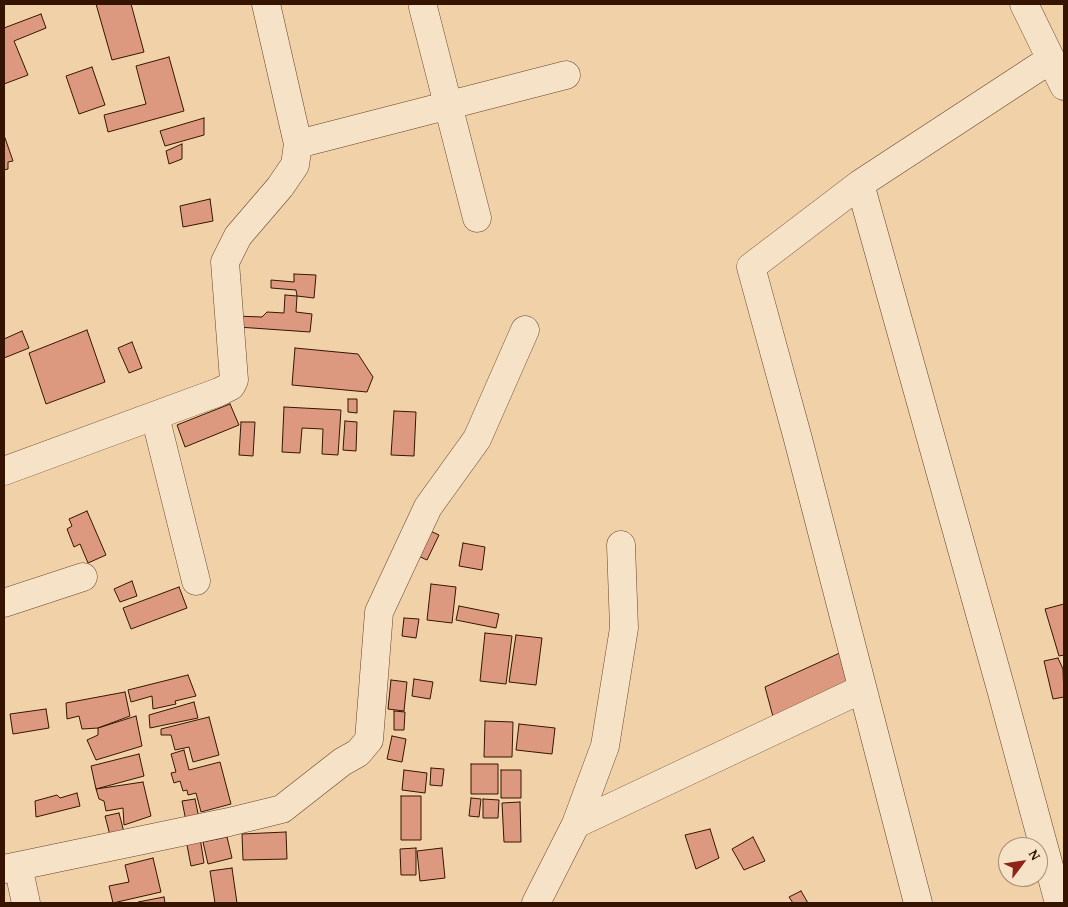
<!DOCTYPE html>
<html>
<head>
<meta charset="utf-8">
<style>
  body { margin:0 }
  #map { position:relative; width:1068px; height:907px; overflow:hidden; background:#f1d2a8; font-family:"Gentium Book Plus",serif }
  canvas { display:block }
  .frame { position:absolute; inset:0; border:5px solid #351501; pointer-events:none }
  .north { position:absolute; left:998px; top:837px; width:50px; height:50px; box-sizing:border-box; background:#f6e2c6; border:1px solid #a99077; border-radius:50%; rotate:59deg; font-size:14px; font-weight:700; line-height:20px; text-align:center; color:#351501 }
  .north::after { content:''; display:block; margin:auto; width:18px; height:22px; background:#8f2418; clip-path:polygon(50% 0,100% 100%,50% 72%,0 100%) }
</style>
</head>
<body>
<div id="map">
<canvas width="1068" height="907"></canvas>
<div class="frame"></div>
<div class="north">N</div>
</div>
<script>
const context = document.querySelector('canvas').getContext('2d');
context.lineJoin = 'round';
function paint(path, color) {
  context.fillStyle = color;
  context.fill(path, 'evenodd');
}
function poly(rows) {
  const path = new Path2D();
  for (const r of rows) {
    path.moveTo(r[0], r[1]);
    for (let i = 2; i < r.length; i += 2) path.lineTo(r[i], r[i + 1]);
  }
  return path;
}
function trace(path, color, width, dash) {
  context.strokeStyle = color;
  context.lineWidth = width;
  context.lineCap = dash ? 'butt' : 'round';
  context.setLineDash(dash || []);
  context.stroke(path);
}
const building = poly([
  [96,4,131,4,144,52,112,60,96,4],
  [41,14,46,28,14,41,28,75,4,84,4,28,41,14],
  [169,57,184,111,108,132,104,115,146,104,136,66,169,57],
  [92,67,105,105,79,114,66,76,92,67],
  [204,118,204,135,165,146,160,131,204,118],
  [4,135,13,161,8,162,8,169,4,170,4,135],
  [182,144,182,159,169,164,166,151,182,144],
  [210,199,213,221,183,227,180,206,210,199],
  [294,274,316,275,314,298,297,296,296,290,271,288,271,280,294,282,294,274],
  [285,295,297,296,296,312,312,314,310,332,238,327,235,316,262,317,267,312,284,313,285,295],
  [87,330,105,382,46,404,29,353,87,330],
  [22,331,29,348,4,358,4,339,22,331],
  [132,342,142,368,129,373,118,348,132,342],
  [295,348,358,354,373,377,367,392,292,385,295,348],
  [348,399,357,399,357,413,348,412,348,399],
  [230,404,239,425,185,447,177,425,230,404],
  [284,407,341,410,338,455,322,454,323,429,302,428,300,453,282,452,284,407],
  [394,411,416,412,414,456,391,455,394,411],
  [345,421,357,422,356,451,343,450,345,421],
  [241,422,255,422,253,456,239,455,241,422],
  [87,511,106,555,88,563,80,544,74,547,67,529,72,526,69,519,87,511],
  [428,530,439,535,427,560,416,555,428,530],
  [463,543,485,547,482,570,459,566,463,543],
  [132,581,137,596,120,602,114,589,132,581],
  [431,584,456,587,452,623,427,620,431,584],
  [179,587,187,608,131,629,123,608,179,587],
  [1064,604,1064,655,1059,656,1045,609,1064,604],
  [459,606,499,614,496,628,456,620,459,606],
  [404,618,419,619,416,638,402,636,404,618],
  [485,633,512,636,506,684,480,681,485,633],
  [516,635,542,638,536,685,509,682,516,635],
  [842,652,852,687,775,724,765,687,842,652],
  [1058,658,1063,669,1064,697,1053,699,1044,661,1058,658],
  [188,675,196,696,175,701,176,704,153,709,152,696,131,702,128,690,188,675],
  [414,679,433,682,430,699,412,696,414,679],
  [391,680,407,682,404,711,388,709,391,680],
  [125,692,130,716,98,728,82,729,79,716,67,719,66,703,125,692],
  [194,702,198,718,150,728,149,715,194,702],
  [46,709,49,728,13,734,10,714,46,709],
  [394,711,405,712,404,730,394,730,394,711],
  [136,716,142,746,96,760,87,740,98,735,98,728,136,716],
  [209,717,219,755,193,762,189,747,175,750,171,735,161,735,161,729,209,717],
  [485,721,513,722,512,757,484,757,485,721],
  [519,724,555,728,552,754,516,750,519,724],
  [392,736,406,739,402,762,387,759,392,736],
  [184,750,189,770,220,762,231,804,201,812,196,793,188,795,187,790,183,791,180,781,174,783,171,773,176,772,171,754,184,750],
  [139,754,144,776,96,789,91,766,139,754],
  [471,764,498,764,498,794,471,794,471,764],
  [431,768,444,769,442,786,430,785,431,768],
  [404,770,427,773,425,793,402,790,404,770],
  [501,770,521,770,521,798,501,798,501,770],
  [143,782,151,816,124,825,123,808,106,811,104,801,99,799,96,789,143,782],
  [77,793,80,806,36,817,35,801,57,795,60,798,77,793],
  [401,796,421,796,421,840,401,840,401,796],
  [471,798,481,799,479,817,469,816,471,798],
  [195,799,199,818,186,821,182,801,195,799],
  [483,799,499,800,498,818,483,818,483,799],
  [520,802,521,842,504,842,502,803,520,802],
  [119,813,125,836,111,839,105,816,119,813],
  [710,829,719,858,696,869,685,835,710,829],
  [286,832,287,859,243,860,242,834,286,832],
  [227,837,232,858,208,864,203,842,227,837],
  [753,837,765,861,744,870,732,849,753,837],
  [200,838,204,863,191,866,186,840,200,838],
  [416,848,416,875,401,875,400,849,416,848],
  [442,848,445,878,420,881,417,851,442,848],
  [153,858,161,892,113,903,109,886,129,882,125,865,153,858],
  [232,868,237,903,215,903,210,871,232,868],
  [801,891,808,903,793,903,789,897,801,891],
  [164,897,165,903,138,903,138,902,164,897]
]);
const minor = poly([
  [1024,4,1064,86],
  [423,7,477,218],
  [298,144,566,75],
  [860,184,1001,689,1059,903],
  [155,416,196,581],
  [4,471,219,392,231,386,234,380,225,262,238,236,280,187,295,165,298,144,266,4],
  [4,603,83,577],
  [576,824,862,689],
  [18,866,26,903],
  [4,869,229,822,282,809,342,762,358,753,369,740,379,612,428,507,477,439,525,330],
  [536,903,576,824,605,746,624,628,621,545],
  [918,903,798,439,751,267,860,184,1051,59]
]);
paint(building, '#dd9980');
trace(building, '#351501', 1);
trace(minor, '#64442b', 29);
trace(minor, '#f6e2c6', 28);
</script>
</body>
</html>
